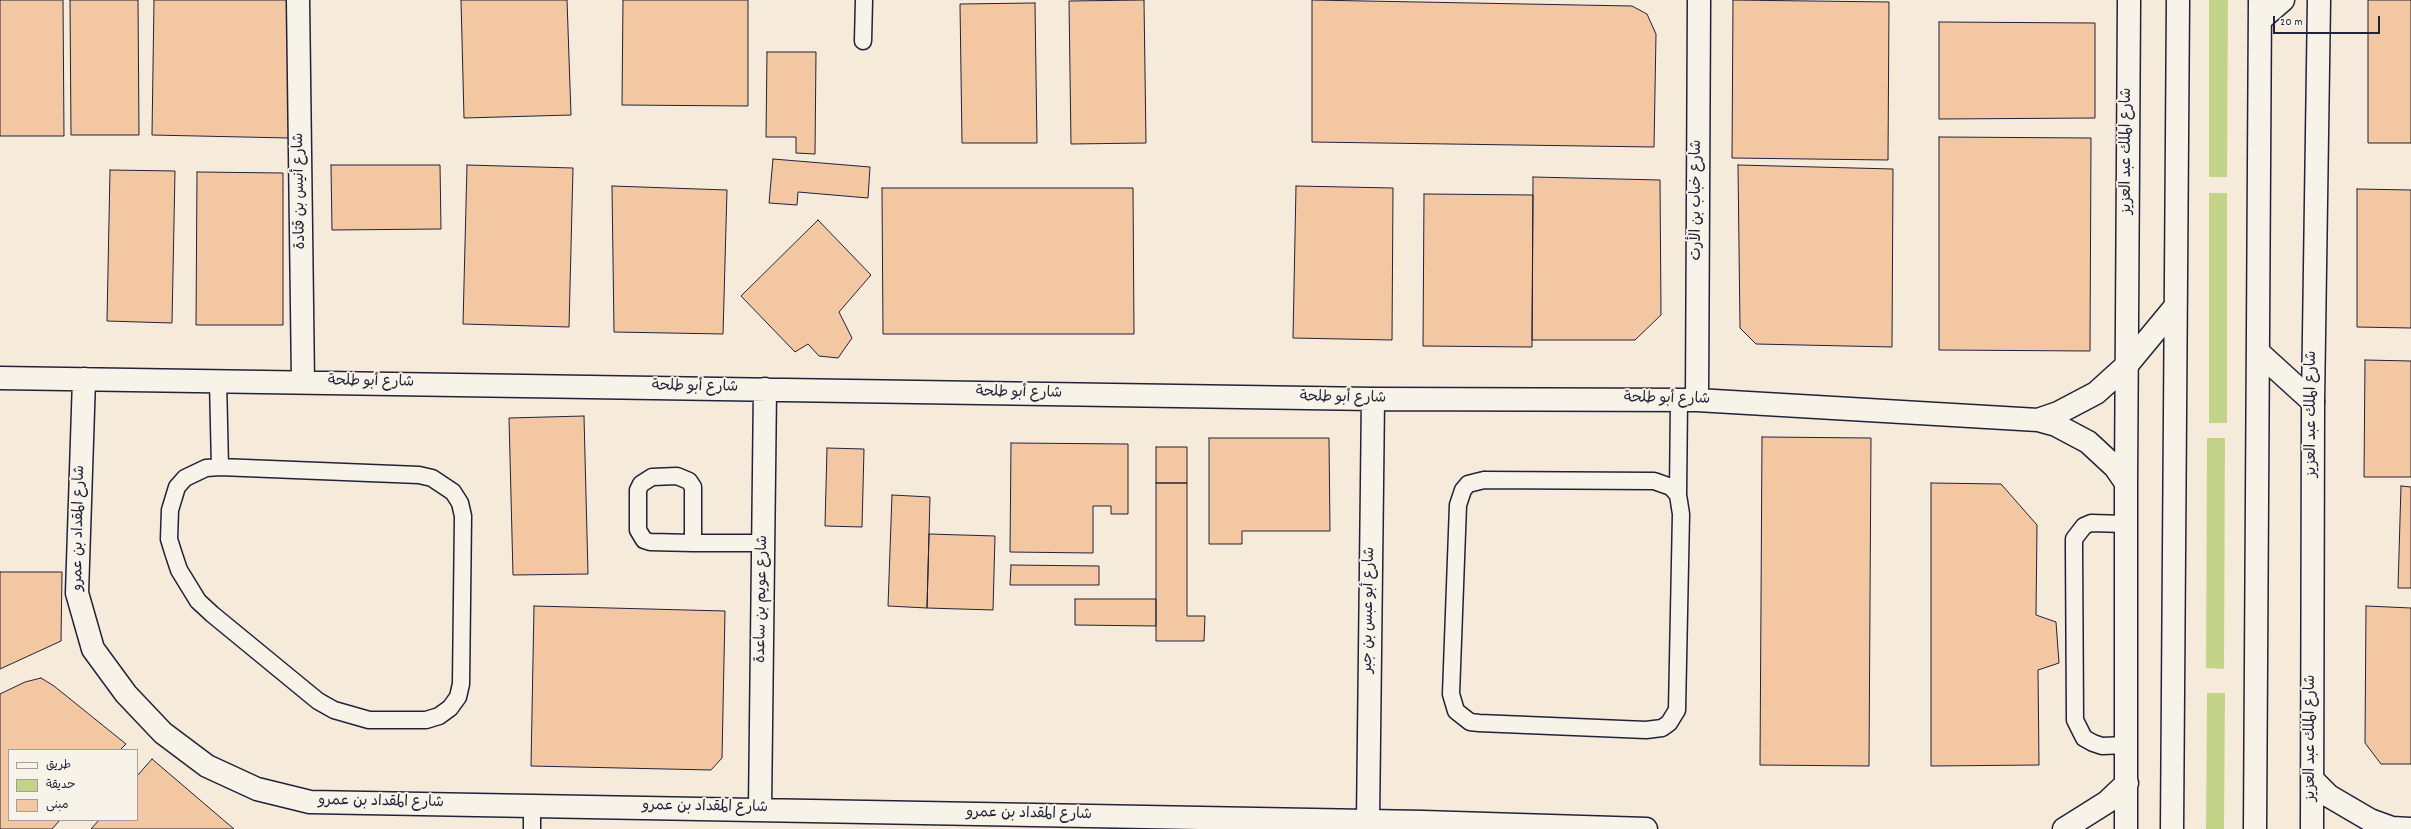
<!DOCTYPE html>
<html>
<head>
<meta charset="utf-8">
<style>
  body { margin:0 }
  #map { position:relative; width:2411px; height:829px; overflow:hidden; background:#f6eada; font-family:Dekko,"Playpen Sans Arabic",sans-serif }
  canvas { display:block }
  .legend { position:absolute; left:8px; top:749px; width:130px; height:72px; box-sizing:border-box; background:#f7f3e8; border:1px solid #a29fa3; margin:0; padding:5px 7px; list-style:none; font-size:12px; color:#22223b }
  .legend li { display:flex; align-items:center; gap:8px; height:20px }
  .legend b { width:20px; border:1px solid #a29fa3 }
  .scale { position:absolute; left:2273px; top:16px; width:107px; height:18px; box-sizing:border-box; border:2px solid #22223b; border-top:0; padding-left:5px; font-size:12px; line-height:14px; white-space:nowrap; color:#22223b; -webkit-text-stroke:3px #f7f3e8; paint-order:stroke }
</style>
</head>
<body>
<div id="map">
<canvas width="2411" height="829"></canvas>
<ul class="legend">
<li><b style="height:5px;background:#f7f3e8"></b>طريق</li>
<li><b style="height:11px;background:#c3d488"></b>حديقة</li>
<li><b style="height:11px;background:#f3c7a2"></b>مبنى</li>
</ul>
<div class="scale">20 m</div>
</div>
<script>
const context = document.querySelector('canvas').getContext('2d');
context.lineJoin = 'round';
function paint(path, color) {
  context.fillStyle = color;
  context.fill(path, 'evenodd');
}
function poly(rows) {
  const path = new Path2D();
  for (const r of rows) {
    path.moveTo(r[0], r[1]);
    for (let i = 2; i < r.length; i += 2) path.lineTo(r[i], r[i + 1]);
  }
  return path;
}
function trace(path, color, width, dash) {
  context.strokeStyle = color;
  context.lineWidth = width;
  context.lineCap = dash ? 'butt' : 'round';
  context.setLineDash(dash || []);
  context.stroke(path);
}
function drawText(font, color, halo, rows, align = 'center') {
  context.font = font + ' Dekko,"Playpen Sans Arabic",sans-serif';
  context.lineWidth = 4;
  context.setLineDash([]);
  context.textBaseline = 'middle';
  context.strokeStyle = halo;
  context.fillStyle = color;
  for (const [text, x, y, turn = 0] of rows) {
    context.save();
    context.translate(x, y);
    context.rotate((+turn || 0) * Math.PI / 180);
    context.textAlign = isNaN(turn) ? turn : align;
    if (halo) context.strokeText(text, 0, 0);
    context.fillText(text, 0, 0);
    context.restore();
  }
}
const green = poly([
  [2209,0,2228,0,2227,177,2209,177],
  [2209,193,2227,193,2227,423,2209,423],
  [2207,438,2225,438,2224,669,2206,668],
  [2207,693,2225,693,2224,829,2206,829]
]);
const building = poly([
  [0,0,63,0,64,136,0,136,0,0],
  [70,0,138,0,139,135,71,135,70,0],
  [154,0,291,0,289,138,152,135,154,0],
  [461,0,567,0,571,115,464,118,461,0],
  [623,0,748,0,748,106,622,105,623,0],
  [1144,0,1146,143,1071,144,1069,1,1144,0],
  [1312,0,1632,6,1647,14,1656,34,1654,147,1312,142,1312,0],
  [1733,0,1889,2,1888,160,1732,158,1733,0],
  [2368,0,2411,0,2411,143,2368,143,2368,0],
  [1035,3,1037,143,962,143,960,4,1035,3],
  [1939,22,2095,23,2095,118,1939,119,1939,22],
  [767,52,816,52,815,154,796,153,796,137,766,137,767,52],
  [1939,137,2091,138,2090,351,1939,350,1939,137],
  [773,159,870,167,868,198,798,192,797,205,769,203,773,159],
  [331,165,440,165,441,229,332,230,331,165],
  [467,165,573,168,569,327,463,324,467,165],
  [1738,165,1893,169,1892,347,1756,344,1740,328,1738,165],
  [110,170,175,171,172,323,107,321,110,170],
  [197,172,283,173,283,325,196,325,197,172],
  [1533,177,1660,180,1661,315,1635,340,1532,340,1533,177],
  [612,186,727,190,723,334,614,332,612,186],
  [1296,186,1393,188,1392,340,1293,338,1296,186],
  [882,188,1133,188,1134,334,883,334,882,188],
  [2357,189,2411,190,2411,328,2357,327,2357,189],
  [1424,194,1533,195,1532,347,1423,346,1424,194],
  [818,220,871,275,839,312,852,338,838,358,819,356,808,344,795,352,741,296,818,220],
  [2365,360,2411,361,2411,477,2364,477,2365,360],
  [584,416,588,574,513,575,509,418,584,416],
  [1762,437,1871,438,1869,766,1760,765,1762,437],
  [1209,438,1329,438,1330,531,1242,531,1242,544,1209,544,1209,438],
  [1011,443,1128,444,1128,514,1111,514,1111,506,1093,506,1093,553,1010,552,1011,443],
  [1156,447,1187,447,1187,483,1156,483,1156,447],
  [827,448,864,449,862,527,825,526,827,448],
  [1156,483,1187,483,1187,616,1205,616,1204,641,1156,641,1156,483],
  [1931,483,2001,484,2037,525,2036,615,2056,622,2059,663,2038,670,2039,765,1931,766,1931,483],
  [2401,486,2411,487,2411,588,2398,588,2401,486],
  [892,495,930,497,927,608,888,606,892,495],
  [929,534,995,536,993,610,927,608,929,534],
  [1011,565,1099,566,1099,585,1010,585,1011,565],
  [0,572,62,572,61,641,0,669,0,572],
  [1075,599,1156,599,1156,626,1075,625,1075,599],
  [534,606,725,611,722,758,711,770,531,766,534,606],
  [2366,606,2411,608,2411,764,2381,764,2365,743,2366,606],
  [41,678,54,686,126,744,120,750,9,750,9,820,60,820,52,829,0,829,0,694,25,682,41,678],
  [152,759,234,829,91,829,99,820,137,820,137,776,152,759]
]);
const service = poly([
  [863,41,864,0],
  [218,381,220,467],
  [220,467,419,475,432,478,453,492,460,503,463,516,461,684,458,697,450,708,439,716,426,720,369,720,334,710,318,701,212,614,198,601,179,570,173,552,169,539,170,510,177,487,185,478,206,468,220,467],
  [677,476,689,481,693,487,693,543,650,542,644,540,638,530,638,490,641,484,652,477,677,476],
  [1484,480,1654,481,1671,487,1678,495,1681,514,1677,710,1669,723,1662,728,1646,730,1479,723,1470,722,1456,711,1451,694,1458,505,1463,490,1468,484,1484,480],
  [1678,495,1679,400],
  [2126,524,2091,523,2084,526,2074,539,2074,548,2075,720,2084,738,2093,743,2102,746,2127,745],
  [693,543,764,543],
  [532,806,532,829]
]);
const minor = poly([
  [298,0,303,382],
  [0,378,1373,399,1697,400,2038,420,2056,425,2088,442,2115,467,2126,483],
  [84,379,77,593,93,649,126,694,163,733,207,766,257,789,310,802,1423,822,1646,829],
  [1697,400,1699,0],
  [2038,420,2058,413,2096,393,2127,365],
  [2312,779,2329,796,2370,820,2392,828,2411,829],
  [760,809,765,389],
  [1368,821,1373,399],
  [2064,829,2107,802,2127,783],
  [2126,829,2126,483,2129,0],
  [2312,829,2313,402,2319,0]
]);
const trunk = poly([
  [2260,20,2283,0],
  [2258,352,2313,402],
  [2127,365,2175,307],
  [2172,829,2178,0],
  [2255,829,2260,0]
]);
const streetNames = [
  ["شارع الملك عبد العزيز",2128,151,-90],
  ["شارع أنيس بن قتادة",301,191,-91],
  ["شارع خباب بن الأرت",1698,200,-90],
  ["شارع أبو طلحة",371,383,1],
  ["شارع أبو طلحة",695,388,1],
  ["شارع أبو طلحة",1019,394,1],
  ["شارع أبو طلحة",1343,399,1],
  ["شارع أبو طلحة",1667,400,1],
  ["شارع الملك عبد العزيز",2313,414,-90],
  ["شارع المقداد بن عمرو",80,528,-89],
  ["شارع عويم بن ساعدة",763,599,-89],
  ["شارع أبو عبس بن جبر",1370,610,-89],
  ["شارع الملك عبد العزيز",2312,738,-90],
  ["شارع المقداد بن عمرو",381,803,1],
  ["شارع المقداد بن عمرو",705,808,1],
  ["شارع المقداد بن عمرو",1029,815,1]
];
paint(green, '#c3d488');
paint(building, '#f3c7a2');
trace(building, '#22223b', 1);
trace(service, '#22223b', 19);
trace(minor, '#22223b', 25);
trace(trunk, '#22223b', 25);
trace(service, '#f7f3e8', 16);
trace(minor, '#f7f3e8', 22);
trace(trunk, '#f7f3e8', 22);
drawText('15px', '#22223b', '#f7f3e8', streetNames);
</script>
</body>
</html>
